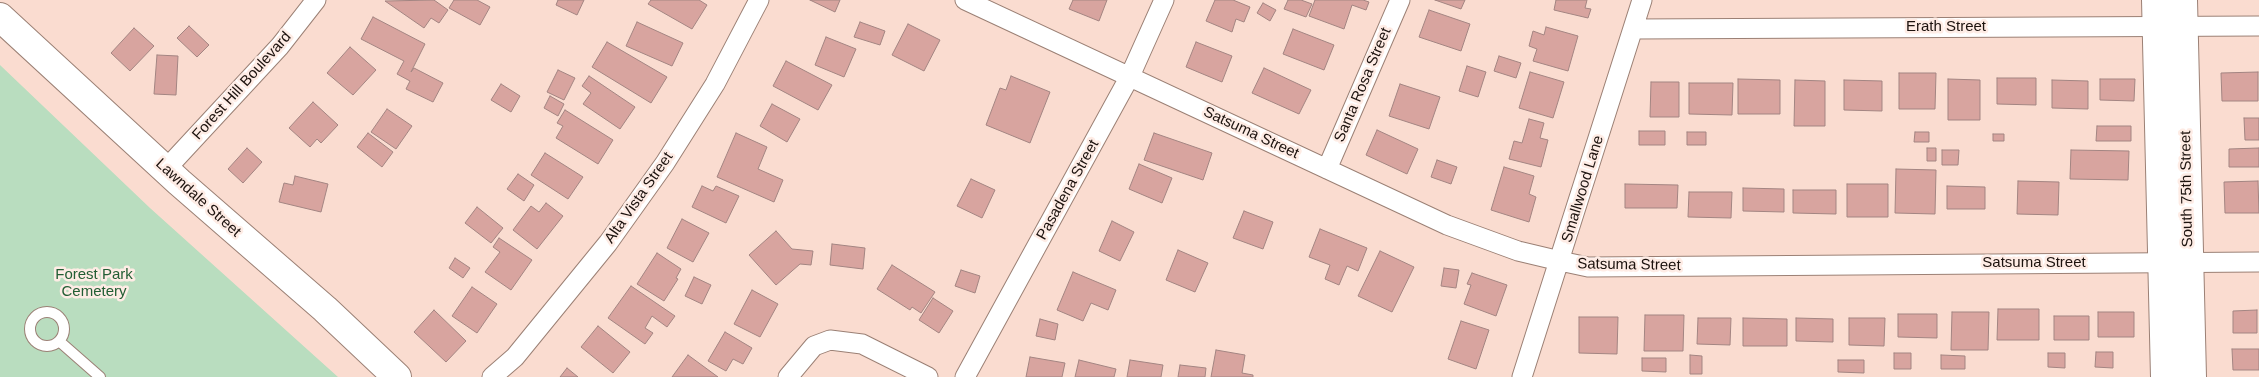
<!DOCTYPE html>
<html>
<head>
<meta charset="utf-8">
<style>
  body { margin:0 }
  canvas { display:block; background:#fadcd0 }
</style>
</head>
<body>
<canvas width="2259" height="377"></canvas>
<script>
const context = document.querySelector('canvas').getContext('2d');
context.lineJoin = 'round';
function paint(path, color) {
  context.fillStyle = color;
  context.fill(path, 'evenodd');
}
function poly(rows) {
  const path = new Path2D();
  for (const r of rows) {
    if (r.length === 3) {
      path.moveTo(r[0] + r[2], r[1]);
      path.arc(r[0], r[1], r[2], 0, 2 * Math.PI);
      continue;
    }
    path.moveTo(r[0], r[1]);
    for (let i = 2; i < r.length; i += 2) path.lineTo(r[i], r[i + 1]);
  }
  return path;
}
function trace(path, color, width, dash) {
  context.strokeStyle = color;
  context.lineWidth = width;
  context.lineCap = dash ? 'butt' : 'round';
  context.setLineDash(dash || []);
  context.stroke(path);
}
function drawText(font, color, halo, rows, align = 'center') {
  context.font = font + ' Helvetica,sans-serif';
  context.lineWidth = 5;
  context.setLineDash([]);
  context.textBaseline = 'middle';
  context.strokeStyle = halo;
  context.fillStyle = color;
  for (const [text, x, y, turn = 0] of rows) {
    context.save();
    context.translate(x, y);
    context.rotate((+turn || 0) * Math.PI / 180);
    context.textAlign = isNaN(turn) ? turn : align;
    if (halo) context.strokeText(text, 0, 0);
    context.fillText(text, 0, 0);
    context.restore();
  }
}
const green = poly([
  [0,65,150,208,338,377,0,377]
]);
const building = poly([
  [434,0,448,10,439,23,431,18,424,28,385,1,434,0],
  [454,0,477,0,490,7,480,25,449,8,454,0],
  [558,0,584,0,577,15,556,5,558,0],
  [651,0,699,0,707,5,692,29,648,4,651,0],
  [810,0,840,0,835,12,810,0],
  [1073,0,1107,0,1099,21,1069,9,1073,0],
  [1215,0,1233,0,1250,7,1244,22,1236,19,1232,32,1206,21,1215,0],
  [1288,0,1301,0,1312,4,1306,17,1284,9,1288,0],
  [1315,0,1363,0,1369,2,1366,10,1352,5,1344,29,1309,16,1315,0],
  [1435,0,1465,0,1461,9,1435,0],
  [1556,0,1587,0,1585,8,1591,9,1588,18,1554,10,1556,0],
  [1263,3,1276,10,1270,21,1257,13,1263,3],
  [1429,10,1470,24,1461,51,1419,37,1429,10],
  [373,17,425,44,411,72,414,68,443,83,433,102,406,89,410,81,397,74,404,61,361,39,373,17],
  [637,22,683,43,672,66,626,46,637,22],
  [860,22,885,31,880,45,854,37,860,22],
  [908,24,940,40,924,71,892,55,908,24],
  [189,26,209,45,197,57,177,38,189,26],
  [1546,27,1578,36,1568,71,1533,61,1537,49,1529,46,1533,31,1544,35,1546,27],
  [134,28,154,46,130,71,111,53,134,28],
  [1293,29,1334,45,1324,70,1283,54,1293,29],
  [826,37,856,49,844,77,815,65,826,37],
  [607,42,667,77,651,103,592,67,607,42],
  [1196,42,1232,56,1222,82,1186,67,1196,42],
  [350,47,376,70,353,95,327,73,350,47],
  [157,55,178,56,176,95,154,94,157,55],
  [1499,56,1521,63,1516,78,1494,71,1499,56],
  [786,61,832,85,818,110,773,86,786,61],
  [1467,66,1486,72,1478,97,1459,91,1467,66],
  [1264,68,1311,90,1299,114,1252,93,1264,68],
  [558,70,575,78,564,100,547,92,558,70],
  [1530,72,1564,82,1553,118,1519,108,1530,72],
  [2258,72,2258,101,2222,101,2221,73,2258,72],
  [1899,73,1936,73,1935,109,1899,109,1899,73],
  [589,76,635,107,620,129,583,104,591,93,582,86,589,76],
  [1011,76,1050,92,1030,143,986,125,1000,88,1006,90,1011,76],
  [1997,78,2036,78,2036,105,1997,104,1997,78],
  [1738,79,1780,80,1780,114,1738,114,1738,79],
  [1948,79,1980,80,1980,120,1948,120,1948,79],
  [2100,79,2135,79,2134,101,2100,100,2100,79],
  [1795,80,1825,81,1825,126,1794,126,1795,80],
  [1844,80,1882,81,1882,111,1844,110,1844,80],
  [2052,80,2088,81,2088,109,2052,108,2052,80],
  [1651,82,1679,82,1679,117,1650,117,1651,82],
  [1689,83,1733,83,1732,115,1689,114,1689,83],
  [501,84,520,96,511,112,491,100,501,84],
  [1400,84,1440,97,1429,129,1389,116,1400,84],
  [550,96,564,104,558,116,544,108,550,96],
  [313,102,338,125,321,143,317,139,310,147,289,128,313,102],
  [772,104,800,119,787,142,760,126,772,104],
  [387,109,412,126,396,149,371,132,387,109],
  [565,110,613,140,598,164,556,138,563,126,557,123,565,110],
  [2244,118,2259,118,2259,140,2245,140,2244,118],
  [1529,119,1544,123,1540,138,1548,140,1541,167,1509,159,1514,141,1522,143,1529,119],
  [2097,126,2131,126,2131,141,2096,141,2097,126],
  [1377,130,1418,149,1407,174,1366,155,1377,130],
  [1639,131,1665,131,1665,145,1639,145,1639,131],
  [1687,132,1706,132,1706,145,1687,145,1687,132],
  [1915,132,1929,132,1929,142,1914,142,1915,132],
  [368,133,393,152,382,167,357,147,368,133],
  [736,133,767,147,758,169,783,180,774,202,717,177,736,133],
  [1154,133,1212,153,1203,180,1144,160,1154,133],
  [1993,134,2004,134,2004,141,1993,141,1993,134],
  [247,148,262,162,243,183,228,169,247,148],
  [1927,148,1936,148,1936,161,1927,161,1927,148],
  [2259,148,2259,167,2229,167,2229,149,2259,148],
  [1942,150,1959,150,1958,165,1942,165,1942,150],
  [2071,150,2129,151,2128,180,2070,179,2071,150],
  [545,153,583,177,568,199,531,175,545,153],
  [1437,160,1457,167,1451,184,1431,177,1437,160],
  [1139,164,1172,178,1162,203,1129,189,1139,164],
  [1504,167,1534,176,1529,194,1536,197,1529,222,1491,210,1504,167],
  [1896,169,1936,170,1935,214,1895,213,1896,169],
  [518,174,534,185,524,201,507,189,518,174],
  [295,176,328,184,321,212,279,202,284,183,293,185,295,176],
  [971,179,995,190,982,218,957,206,971,179],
  [2018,181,2059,182,2058,215,2017,214,2018,181],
  [2258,181,2259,213,2225,213,2224,182,2258,181],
  [1625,184,1678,185,1677,208,1625,208,1625,184],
  [1847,184,1888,184,1888,217,1847,217,1847,184],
  [702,186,713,191,716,186,739,196,726,223,692,207,702,186],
  [1947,186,1985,187,1985,209,1947,209,1947,186],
  [1743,188,1784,189,1784,212,1743,211,1743,188],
  [1793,190,1836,190,1836,214,1793,213,1793,190],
  [1689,192,1732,192,1731,218,1688,217,1689,192],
  [546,203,563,216,537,249,513,230,531,206,539,212,546,203],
  [477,207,503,228,491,243,465,223,477,207],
  [1244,211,1273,222,1263,249,1233,238,1244,211],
  [682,219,709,233,693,262,667,248,682,219],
  [1112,221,1134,232,1120,261,1099,251,1112,221],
  [1320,229,1367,248,1358,271,1347,266,1339,285,1325,279,1330,265,1309,257,1320,229],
  [776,231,792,249,813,251,811,265,800,264,776,285,749,255,776,231],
  [499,238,532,260,511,290,485,272,500,252,493,247,499,238],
  [832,244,865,248,863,269,830,265,832,244],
  [1178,250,1208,263,1195,292,1166,280,1178,250],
  [1380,251,1414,267,1392,312,1358,296,1380,251],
  [657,253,681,269,676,278,678,279,664,301,637,284,657,253],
  [455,258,470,268,463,278,449,268,455,258],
  [892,265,935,292,921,313,912,307,910,310,877,289,892,265],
  [1444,268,1459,270,1456,288,1441,286,1444,268],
  [961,270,980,276,975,293,955,286,961,270],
  [1073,272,1116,290,1108,310,1091,303,1083,321,1057,310,1073,272],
  [1472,273,1507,285,1496,316,1464,304,1471,285,1467,284,1472,273],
  [694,277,711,285,702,304,685,296,694,277],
  [631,286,675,316,667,327,652,316,645,328,653,333,645,344,608,318,631,286],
  [472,287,497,304,477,333,452,316,472,287],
  [752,290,778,304,760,337,734,324,752,290],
  [933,298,953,311,939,333,919,320,933,298],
  [1998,309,2039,309,2039,340,1997,340,1998,309],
  [434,310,466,341,446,362,414,332,434,310],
  [2257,310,2257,333,2233,333,2233,311,2257,310],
  [1952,312,1989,312,1988,350,1951,350,1952,312],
  [2098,312,2134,312,2134,337,2098,337,2098,312],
  [1898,314,1937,314,1937,338,1898,337,1898,314],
  [1645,315,1684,315,1683,351,1644,351,1645,315],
  [2054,316,2089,316,2089,340,2054,340,2054,316],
  [1579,317,1618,317,1617,354,1579,353,1579,317],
  [1698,318,1731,318,1730,345,1697,344,1698,318],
  [1743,318,1787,319,1787,346,1743,346,1743,318],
  [1796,318,1833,319,1833,342,1796,341,1796,318],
  [1849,318,1885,318,1884,346,1849,345,1849,318],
  [1040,319,1058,324,1055,340,1036,336,1040,319],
  [1461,321,1489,330,1476,369,1448,359,1461,321],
  [598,326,630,352,613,373,581,347,598,326],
  [725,332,752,348,743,364,733,359,726,371,708,361,725,332],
  [2232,349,2259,349,2259,370,2233,370,2232,349],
  [1216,350,1245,355,1242,373,1253,375,1253,377,1211,377,1216,350],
  [2096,352,2113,352,2113,368,2095,367,2096,352],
  [1894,353,1911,353,1911,369,1894,369,1894,353],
  [2048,353,2065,353,2065,368,2048,367,2048,353],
  [688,355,718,377,672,377,688,355],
  [1690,355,1702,356,1702,374,1690,374,1690,355],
  [1941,355,1965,356,1965,369,1941,369,1941,355],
  [1030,357,1065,363,1062,377,1026,377,1030,357],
  [1642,358,1666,358,1666,372,1642,371,1642,358],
  [1079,360,1116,369,1114,377,1075,377,1079,360],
  [1130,360,1163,365,1161,377,1127,377,1130,360],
  [1838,360,1864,360,1864,373,1838,372,1838,360],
  [1180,365,1206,368,1205,377,1178,377,1180,365],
  [567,368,578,377,560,377,567,368]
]);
const service = poly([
  [47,329,17],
  [59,341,100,377]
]);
const minor = poly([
  [965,0,1447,225,1518,251,1560,261,1588,267,2259,262],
  [1634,29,2259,26],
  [166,169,280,46,316,0],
  [1327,169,1400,0],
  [492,377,515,357,608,243,665,163,715,84,759,0],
  [788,377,814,346,830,340,862,344,928,377],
  [965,377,1130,76,1164,0],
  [1522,377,1642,0]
]);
const secondary = poly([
  [2156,0,2165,377],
  [2183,0,2192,377],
  [0,17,179,182,325,309,397,377]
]);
const streetNames = [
  ["Erath Street",1946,27],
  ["Santa Rosa Street",1363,85,-67],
  ["Forest Hill Boulevard",242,86,-48],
  ["Satsuma Street",1251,133,25],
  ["Smallwood Lane",1583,189,-73],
  ["South 75th Street",2187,189,-91],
  ["Pasadena Street",1068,190,-61],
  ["Lawndale Street",198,198,42],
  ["Alta Vista Street",639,198,-55],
  ["Satsuma Street",2034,263],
  ["Satsuma Street",1629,265,1]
];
const parkNames = [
  ["Forest Park",94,275],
  ["Cemetery",94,292]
];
paint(green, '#b9ddbf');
paint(building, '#d8a49f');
trace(building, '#a38582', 1);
trace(service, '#9b8075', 12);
trace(minor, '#9b8075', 21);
trace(secondary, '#9b8075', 30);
trace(service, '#fff', 10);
trace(minor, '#fff', 19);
trace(secondary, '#fff', 28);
drawText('15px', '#1c120e', '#feece5', streetNames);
drawText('15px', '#215d33', '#feece5', parkNames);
</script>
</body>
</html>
